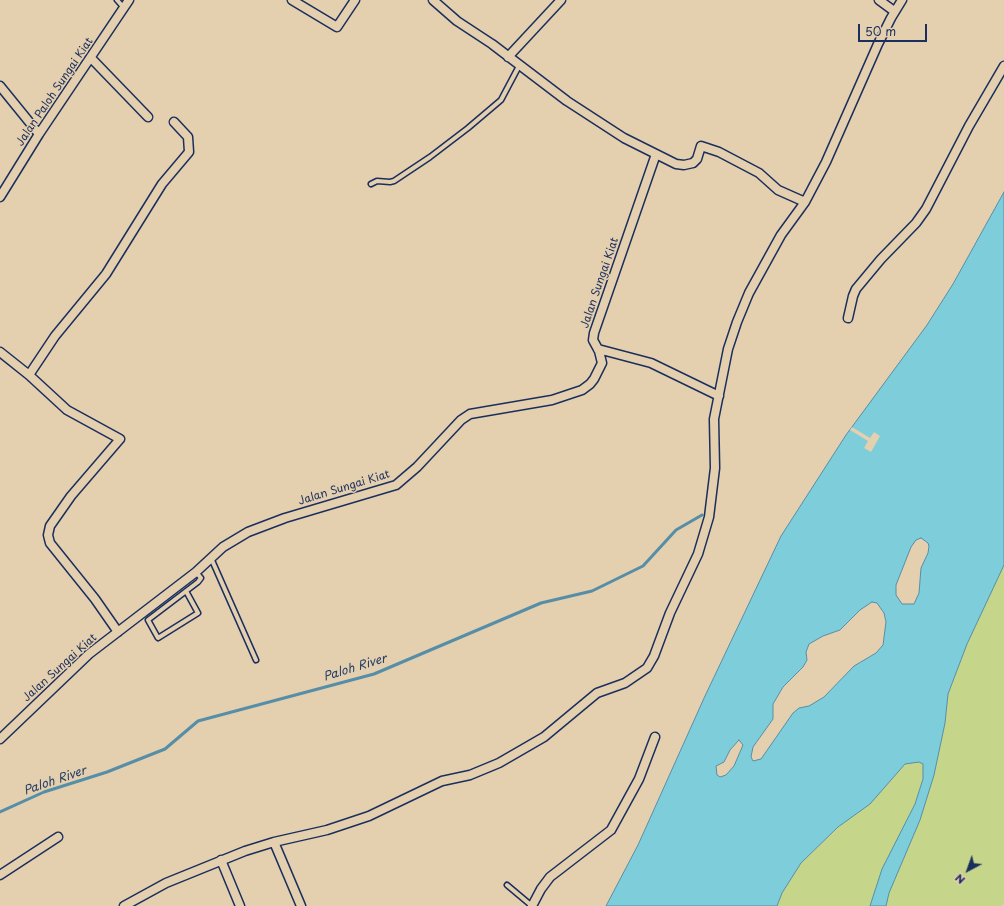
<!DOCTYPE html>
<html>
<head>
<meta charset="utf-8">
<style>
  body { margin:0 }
  #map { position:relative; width:1004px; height:906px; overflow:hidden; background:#e4cfae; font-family:"Playpen Sans",sans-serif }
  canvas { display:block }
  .north { position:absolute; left:948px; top:850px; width:40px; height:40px; -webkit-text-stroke:3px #e4cfae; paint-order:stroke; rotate:221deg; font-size:11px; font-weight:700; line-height:16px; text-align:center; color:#1b2f5e }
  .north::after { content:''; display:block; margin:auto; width:14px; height:18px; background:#1b2f5e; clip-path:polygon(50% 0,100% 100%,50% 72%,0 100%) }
  .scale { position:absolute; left:858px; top:24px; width:69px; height:18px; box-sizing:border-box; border:2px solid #1b2f5e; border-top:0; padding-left:5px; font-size:12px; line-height:14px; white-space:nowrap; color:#1b2f5e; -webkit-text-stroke:3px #e4cfae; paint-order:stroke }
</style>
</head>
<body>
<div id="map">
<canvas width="1004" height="906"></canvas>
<div class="north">N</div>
<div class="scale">50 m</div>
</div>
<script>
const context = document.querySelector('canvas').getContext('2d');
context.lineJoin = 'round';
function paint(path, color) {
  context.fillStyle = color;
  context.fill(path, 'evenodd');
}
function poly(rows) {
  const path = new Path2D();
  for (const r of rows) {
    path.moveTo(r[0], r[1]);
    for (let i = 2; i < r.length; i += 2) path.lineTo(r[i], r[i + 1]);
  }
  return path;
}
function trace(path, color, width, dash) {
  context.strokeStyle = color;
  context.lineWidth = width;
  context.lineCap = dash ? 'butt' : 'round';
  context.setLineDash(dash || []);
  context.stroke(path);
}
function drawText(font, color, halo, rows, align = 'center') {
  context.font = font + ' "Playpen Sans",sans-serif';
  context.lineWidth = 3;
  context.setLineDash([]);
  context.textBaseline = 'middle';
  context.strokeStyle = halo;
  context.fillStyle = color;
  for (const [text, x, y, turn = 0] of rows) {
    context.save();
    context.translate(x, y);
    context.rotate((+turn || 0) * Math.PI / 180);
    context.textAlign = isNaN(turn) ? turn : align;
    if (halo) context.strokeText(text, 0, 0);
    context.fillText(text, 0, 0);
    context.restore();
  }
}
const green = poly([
  [1004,565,1004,904,1001,906,886,906,889,893,920,820,934,775,945,723,948,694,967,644],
  [919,762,923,764,923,779,915,804,873,896,870,906,777,906,782,893,801,863,906,764]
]);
const water = poly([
  [1004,192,1004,565,967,644,948,694,945,723,934,775,920,820,889,893,886,906,870,906,882,869,915,804,923,779,923,764,919,762,905,764,870,804,838,827,801,863,782,893,777,906,606,906,638,845,705,696,781,536,846,435,927,325,953,284,1004,192],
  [921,538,928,543,929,546,928,553,921,568,919,593,914,604,902,604,896,595,896,585,911,547,916,540,921,538],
  [872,602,877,603,884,613,886,622,883,645,876,653,854,666,824,697,809,706,799,708,793,713,761,759,753,761,751,757,753,747,773,719,773,704,783,687,803,667,807,660,806,652,809,644,823,636,840,630,860,610,872,602],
  [739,740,743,745,734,766,726,775,720,777,717,775,716,766,724,762,730,750,739,740]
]);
const pier = poly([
  [852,427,870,438,874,432,880,436,871,452,864,448,868,441,850,430]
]);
const stream = poly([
  [0,812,44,792,107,772,165,749,198,721,374,674,541,603,592,591,643,566,676,530,702,515]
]);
const service = poly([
  [117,0,124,8],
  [371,184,377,181,390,182,394,181,430,157,468,128,501,100,519,66],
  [211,558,256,660],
  [186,591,198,613,158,638,148,620,198,582,201,578,196,572],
  [507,885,532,906]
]);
const minor = poly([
  [292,0,337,27,355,0],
  [433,0,457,21,492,44,567,101,624,138,676,164,684,165,693,163,697,159,701,146,719,152,759,173,778,190,805,202],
  [879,0,894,11],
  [508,57,561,0],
  [91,58,148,117],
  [0,86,39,134],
  [0,197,39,134,129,0],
  [848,318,853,296,856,289,881,259,916,223,926,209,969,126,1004,66],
  [598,349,651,363,719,396],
  [0,352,29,375,67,410,120,439,71,496,50,526,48,535,50,543,95,599,118,632],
  [29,375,55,336,106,274,162,184,189,152,188,137,174,122],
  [0,739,89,654,196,572,223,547,248,532,285,518,396,485,417,467,461,420,470,414,552,400,582,390,590,384,594,379,602,363,599,351,593,340,594,333,656,154],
  [274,842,301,906],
  [221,860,240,906],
  [0,875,58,837],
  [124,906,166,883,245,851,274,842,327,830,369,816,442,781,470,775,499,763,544,737,597,693,625,683,647,668,654,656,670,613,698,554,709,517,715,468,714,419,728,349,737,322,749,293,781,235,805,202,826,162,878,44,891,18,902,0],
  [532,906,541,889,550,877,611,830,639,779,655,737]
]);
const streetNames = [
  ["Jalan Paloh Sungai Kiat",55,92,-56],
  ["Jalan Sungai Kiat",600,283,-71],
  ["Jalan Sungai Kiat",344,488,-17],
  ["Jalan Sungai Kiat",60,668,-42]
];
const waterNames = [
  ["Paloh River",355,668,-17],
  ["Paloh River",55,781,-19]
];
paint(green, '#c5d589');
paint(water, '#7ecdda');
trace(water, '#568ea8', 1);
paint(pier, '#e4cfae');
trace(stream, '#568ea8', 3);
trace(service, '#1b2f5e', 7);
trace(minor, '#1b2f5e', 11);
trace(service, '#e4cfae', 4);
trace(minor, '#e4cfae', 8);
drawText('11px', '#1b2f5e', '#e4cfae', streetNames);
drawText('italic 12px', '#253f6a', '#e4cfae', waterNames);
</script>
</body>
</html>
